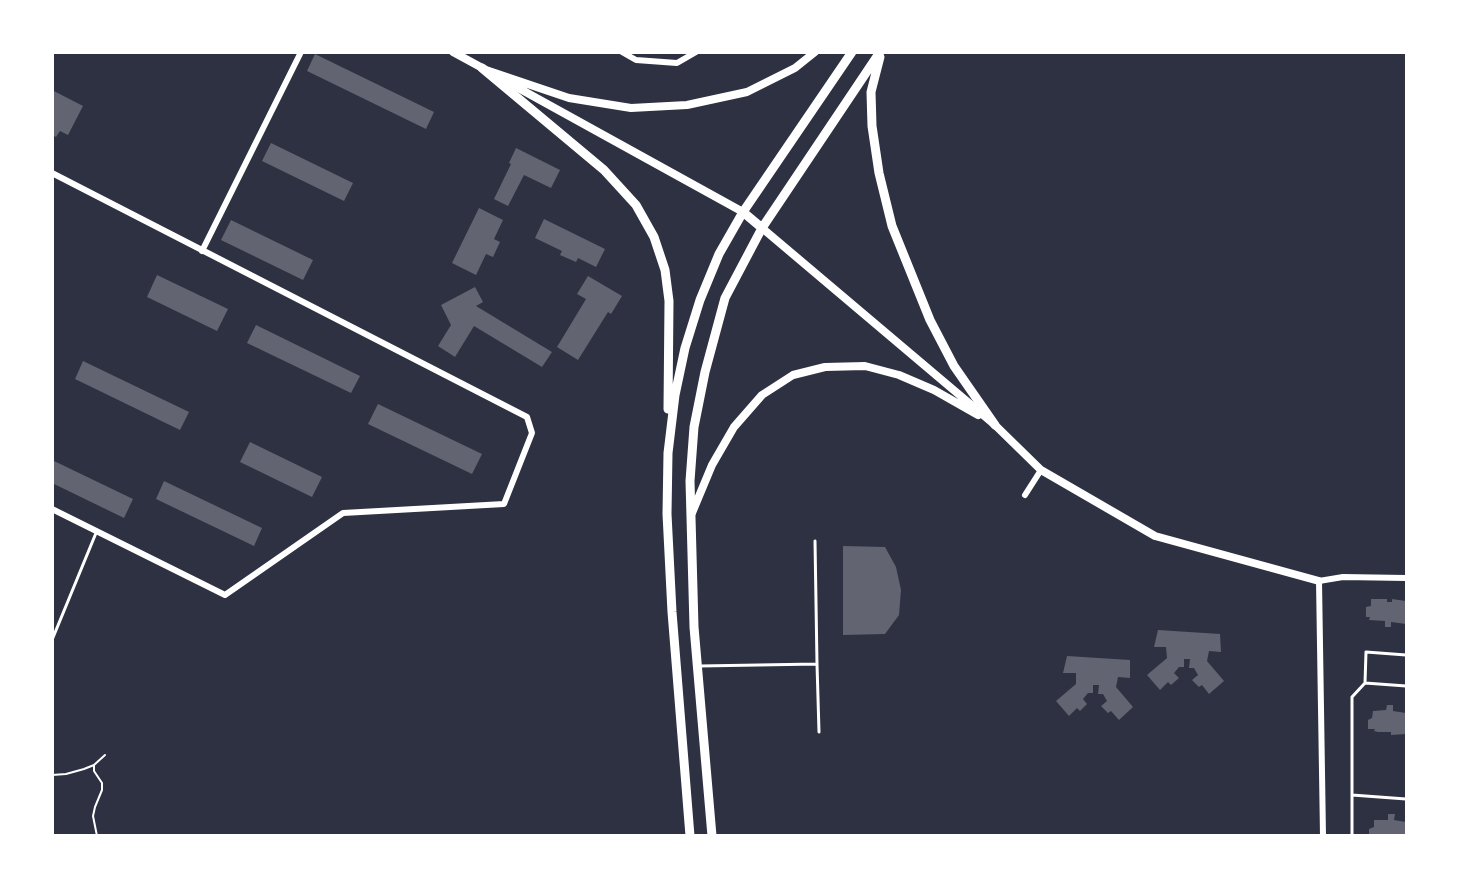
<!DOCTYPE html>
<html>
<head>
<meta charset="utf-8">
<style>
  body { margin:0 }
  #map { position:relative; width:1459px; height:888px; overflow:hidden; background:#2d3142; font-family:Commissioner,sans-serif }
  canvas { display:block }
  .frame { position:absolute; inset:0; border:54px solid #fff; pointer-events:none }
</style>
</head>
<body>
<div id="map">
<canvas width="1459" height="888"></canvas>
<div class="frame"></div>
</div>
<script>
const context = document.querySelector('canvas').getContext('2d');
context.lineJoin = 'round';
function paint(path, color) {
  context.fillStyle = color;
  context.fill(path, 'evenodd');
}
function poly(rows) {
  const path = new Path2D();
  for (const r of rows) {
    path.moveTo(r[0], r[1]);
    for (let i = 2; i < r.length; i += 2) path.lineTo(r[i], r[i + 1]);
  }
  return path;
}
function trace(path, color, width, dash) {
  context.strokeStyle = color;
  context.lineWidth = width;
  context.lineCap = dash ? 'butt' : 'round';
  context.setLineDash(dash || []);
  context.stroke(path);
}
const building = poly([
  [315,54,434,112,426,129,307,71],
  [52,90,83,106,68,135,60,131,56,137,52,135],
  [271,143,353,183,344,201,262,161],
  [516,148,560,170,551,188,524,175,508,206,494,199,511,164,509,163],
  [479,208,503,220,494,239,500,242,493,257,486,254,476,275,452,263],
  [544,219,605,249,596,267,578,258,576,262,560,255,562,251,535,238],
  [231,220,313,260,303,280,221,240],
  [157,275,228,309,217,331,147,297],
  [588,276,622,296,611,314,608,312,578,360,557,347,586,299,577,294],
  [475,287,483,302,476,306,552,352,542,367,474,326,455,357,438,346,451,325,441,305],
  [256,325,360,376,351,393,247,343],
  [83,361,189,412,180,430,75,379],
  [378,404,482,454,472,474,368,424],
  [250,442,322,477,312,497,240,462],
  [52,460,133,499,124,518,52,483],
  [164,481,262,528,254,546,156,499],
  [843,546,885,547,896,567,901,590,899,615,885,634,843,635],
  [1371,599,1387,599,1387,602,1392,602,1392,599,1406,601,1406,624,1391,622,1391,627,1385,627,1385,621,1369,620,1370,617,1366,617,1366,607,1371,606],
  [1158,630,1220,634,1221,652,1209,651,1207,661,1224,681,1209,694,1202,685,1199,687,1192,680,1198,675,1194,668,1189,668,1190,659,1184,659,1184,667,1179,667,1174,673,1179,678,1171,685,1168,682,1160,690,1147,675,1167,658,1166,647,1154,647],
  [1067,656,1130,660,1130,678,1118,677,1116,687,1133,707,1119,720,1111,711,1108,713,1101,706,1107,701,1103,694,1098,694,1099,685,1093,685,1093,693,1088,693,1083,699,1087,704,1080,711,1077,708,1069,716,1056,701,1076,684,1076,673,1063,673],
  [1387,705,1393,705,1393,711,1406,713,1406,734,1391,735,1391,732,1378,732,1374,731,1375,729,1368,729,1368,720,1372,718,1373,711,1386,710],
  [1388,814,1395,814,1394,820,1406,822,1406,836,1369,836,1369,829,1374,827,1374,820,1388,820]
]);
const path = poly([
  [94,765,94,771,102,783,102,790,95,807,93,816,97,836],
  [52,775,66,774,84,769,94,765,105,755]
]);
const service = poly([
  [52,640,96,533],
  [817,664,819,732],
  [700,666,817,664,815,541],
  [1365,683,1406,686],
  [1352,795,1406,799],
  [1352,836,1352,697,1365,683,1366,652,1406,655]
]);
const minor = poly([
  [622,52,636,60,677,63,696,52],
  [52,173,527,417,532,433,504,504,343,513,225,595,52,509],
  [202,251,301,52],
  [1025,495,1041,470],
  [1323,836,1319,581,1343,577,1406,578]
]);
const tertiary = poly([
  [453,52,486,70],
  [486,70,569,98,631,108,687,105,747,92,795,68,815,52],
  [502,79,743,212],
  [762,228,995,425,1041,470,1155,536,1319,581],
  [692,513,712,465,734,427,762,395,793,375,825,367,865,366,899,375,934,390,978,415]
]);
const primary = poly([
  [880,57,871,92,872,126,879,173,892,226,930,320,954,366,995,425],
  [482,68,604,170,636,205,654,237,665,270,669,301,668,409],
  [743,212,762,228],
  [690,836,672,612,667,514,668,453,675,395,685,348,700,300,719,254,743,212,852,52],
  [712,836,694,627,690,481,694,427,705,372,725,298,762,228,880,52]
]);
paint(building, '#626471');
trace(path, '#fff', 2);
trace(service, '#fff', 3);
trace(minor, '#fff', 6);
trace(tertiary, '#fff', 8);
trace(primary, '#fff', 9);
</script>
</body>
</html>
